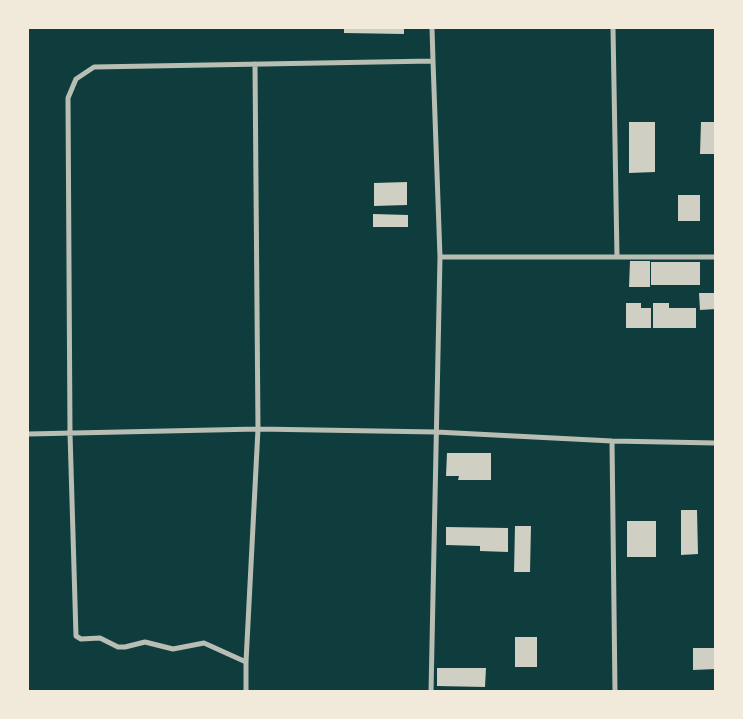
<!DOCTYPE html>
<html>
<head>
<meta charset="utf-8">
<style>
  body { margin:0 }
  #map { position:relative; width:743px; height:719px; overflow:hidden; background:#0f3d3e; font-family:"Archivo Narrow",sans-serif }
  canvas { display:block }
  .frame { position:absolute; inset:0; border:29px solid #f1e9da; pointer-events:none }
</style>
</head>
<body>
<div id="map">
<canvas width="743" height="719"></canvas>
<div class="frame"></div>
</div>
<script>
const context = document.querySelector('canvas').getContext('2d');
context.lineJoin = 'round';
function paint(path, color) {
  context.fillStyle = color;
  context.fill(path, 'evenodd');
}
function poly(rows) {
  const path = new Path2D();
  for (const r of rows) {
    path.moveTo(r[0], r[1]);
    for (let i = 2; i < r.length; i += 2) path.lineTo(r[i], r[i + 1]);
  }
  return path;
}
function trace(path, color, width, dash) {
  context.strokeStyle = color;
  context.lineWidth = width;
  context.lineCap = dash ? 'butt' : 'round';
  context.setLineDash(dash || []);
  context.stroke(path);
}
const building = poly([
  [344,28,404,28,404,34,344,33],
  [629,122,655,122,655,172,629,173],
  [701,122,714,122,714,154,700,154],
  [407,182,407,205,374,206,374,183],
  [678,195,700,195,700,221,678,221],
  [373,214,408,215,408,227,373,227],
  [630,261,650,261,650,287,629,287],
  [651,262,700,262,700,285,651,285],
  [699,293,716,293,716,309,700,310],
  [626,303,641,303,641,308,651,308,651,328,626,328],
  [653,303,669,303,669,308,696,308,696,328,653,328],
  [447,453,491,453,491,480,458,480,459,476,446,476],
  [681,510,697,510,698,554,681,555],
  [627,521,656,521,656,557,627,557],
  [515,526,531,526,530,572,514,572],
  [446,527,508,528,508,552,480,551,480,546,446,545],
  [515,637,537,637,537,667,515,667],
  [693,648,716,648,716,669,693,670],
  [437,668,486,668,485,687,437,686]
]);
const minor = poly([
  [432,28,433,61],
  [613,28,617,257],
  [440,257,716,257],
  [28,434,258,429,436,432,612,441,716,443],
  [612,441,615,692],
  [246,662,204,643,173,649,145,642,125,647,118,647,100,638,81,639,76,636,70,433,68,98,76,79,94,67,433,61,440,257,431,692],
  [246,692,246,662,258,429,255,64]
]);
paint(building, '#cfcfc3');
trace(minor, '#b8beb3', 5);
</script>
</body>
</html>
